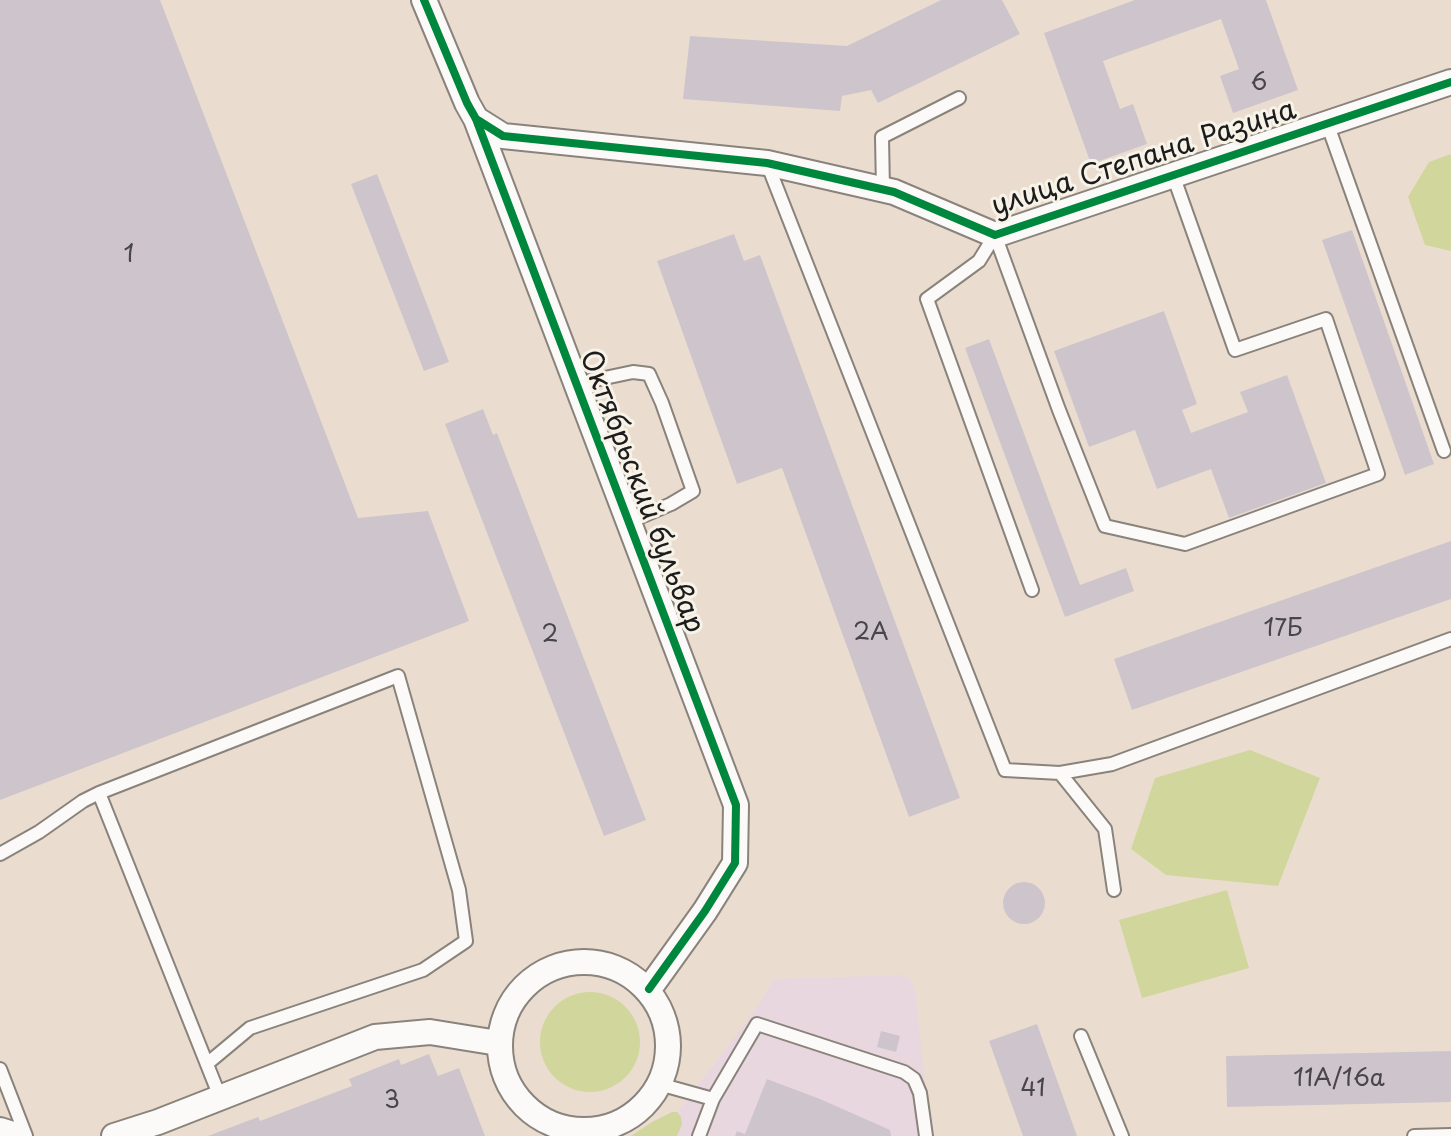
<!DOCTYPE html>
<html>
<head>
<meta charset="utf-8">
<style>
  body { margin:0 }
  canvas { display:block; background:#eaddcf }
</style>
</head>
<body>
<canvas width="1451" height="1136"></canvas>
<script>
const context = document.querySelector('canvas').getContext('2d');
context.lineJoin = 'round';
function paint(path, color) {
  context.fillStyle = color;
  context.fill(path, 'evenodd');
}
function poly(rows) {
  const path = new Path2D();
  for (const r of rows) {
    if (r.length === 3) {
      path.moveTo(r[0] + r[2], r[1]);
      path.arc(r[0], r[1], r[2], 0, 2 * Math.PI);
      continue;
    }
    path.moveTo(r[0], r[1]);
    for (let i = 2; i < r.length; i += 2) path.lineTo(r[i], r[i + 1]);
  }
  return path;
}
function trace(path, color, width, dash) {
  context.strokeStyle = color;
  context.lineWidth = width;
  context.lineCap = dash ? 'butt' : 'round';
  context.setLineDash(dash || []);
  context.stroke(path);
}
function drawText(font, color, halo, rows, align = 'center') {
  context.font = font + ' "Playpen Sans",sans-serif';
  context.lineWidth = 6;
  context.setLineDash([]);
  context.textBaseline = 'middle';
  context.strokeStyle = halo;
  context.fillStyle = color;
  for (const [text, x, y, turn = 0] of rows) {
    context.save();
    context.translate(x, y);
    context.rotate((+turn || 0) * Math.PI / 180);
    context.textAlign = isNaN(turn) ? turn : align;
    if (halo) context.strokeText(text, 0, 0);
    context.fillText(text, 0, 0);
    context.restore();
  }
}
const built = poly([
  [902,975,910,979,915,990,931,1136,631,1136,652,1122,672,1112,677,1112,752,1014,774,979]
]);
const green = poly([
  [1451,154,1451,251,1425,245,1408,197,1429,162],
  [1250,750,1320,778,1278,886,1166,875,1131,849,1155,778],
  [1227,890,1249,968,1142,998,1119,920],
  [590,1042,50],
  [672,1112,677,1112,681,1117,682,1124,677,1136,631,1136,652,1122]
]);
const building = poly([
  [0,0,160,0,358,518,428,511,469,621,0,800],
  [941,0,1002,0,1020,34,878,103,871,90,842,96,840,111,683,99,690,36,847,46],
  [1135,0,1266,0,1298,90,1233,113,1220,76,1239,69,1221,19,1103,61,1120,109,1133,104,1147,144,1091,164,1044,33],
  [377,174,449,362,424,371,351,184],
  [1352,230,1434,464,1405,475,1322,240],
  [734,234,744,261,760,255,960,798,909,817,782,468,737,484,657,261],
  [1164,311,1197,404,1182,410,1191,433,1248,412,1240,392,1287,375,1326,483,1229,518,1211,469,1157,489,1135,430,1089,447,1054,351],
  [989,339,1080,585,1126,568,1134,591,1065,617,965,348],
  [483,409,493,435,497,433,646,820,604,836,445,424],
  [1451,541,1451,599,1132,710,1114,659],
  [1024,903,21],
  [1037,1024,1077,1136,1023,1136,989,1041],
  [881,1031,900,1036,896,1052,877,1047],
  [1451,1051,1451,1102,1227,1107,1226,1056],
  [429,1054,438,1076,459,1068,485,1136,208,1136,258,1117,260,1121,352,1086,349,1079,399,1059,401,1065],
  [767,1079,820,1099,890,1130,891,1136,735,1136,737,1131,745,1134]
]);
const lane = poly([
  [1327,123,1444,451],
  [767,163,1005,770,1060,773,1112,764,1451,639],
  [883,190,882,137,959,98],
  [995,235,1059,410,1105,526,1185,544,1378,474,1326,319,1235,350,1173,175],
  [995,235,979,261,927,299,1032,590],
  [576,384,633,372,649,374,662,403,693,491,671,504,629,522],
  [1060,773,1105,829,1114,890],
  [99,793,220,1097],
  [0,854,39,832,83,801,99,793,398,676,459,890,466,941,423,970,250,1028,208,1063],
  [1081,1036,1122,1136],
  [0,1069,26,1136],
  [659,1084,713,1099],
  [699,1136,713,1099,757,1024,904,1072,914,1079,920,1093,926,1136],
  [1414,1136,1451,1135]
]);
const street = poly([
  [424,0,467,103,476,119,736,805,735,863,705,911,649,989],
  [476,119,503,136,767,163,894,192,995,235,1451,82],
  [584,1046,84],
  [0,1130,19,1136],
  [114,1136,158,1122,375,1037,430,1032,498,1043]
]);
const cycleway = poly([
  [424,0,467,103,476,119,736,805,735,863,705,911,649,989],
  [476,119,503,136,767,163,894,192,995,235,1451,82]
]);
const numberNames = [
  ["6",1259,83],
  ["1",129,255],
  ["17Б",1283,629],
  ["2А",871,633],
  ["2",550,635],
  ["11А/16а",1339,1079],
  ["41",1033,1089],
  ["3",392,1101]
];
const streetNames = [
  ["улица Степана Разина",1144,159,-18],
  ["Октябрьский бульвар",641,492,69]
];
paint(built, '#e9d7e0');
paint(green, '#d1d69d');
paint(building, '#cec5cc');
trace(lane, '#89837c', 16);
trace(street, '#89837c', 28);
trace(lane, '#fcfaf8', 12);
trace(street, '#fcfaf8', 24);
trace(cycleway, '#00873e', 8);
drawText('24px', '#484648', null, numberNames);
drawText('28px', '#1c1c1c', '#f7f3e8', streetNames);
</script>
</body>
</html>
